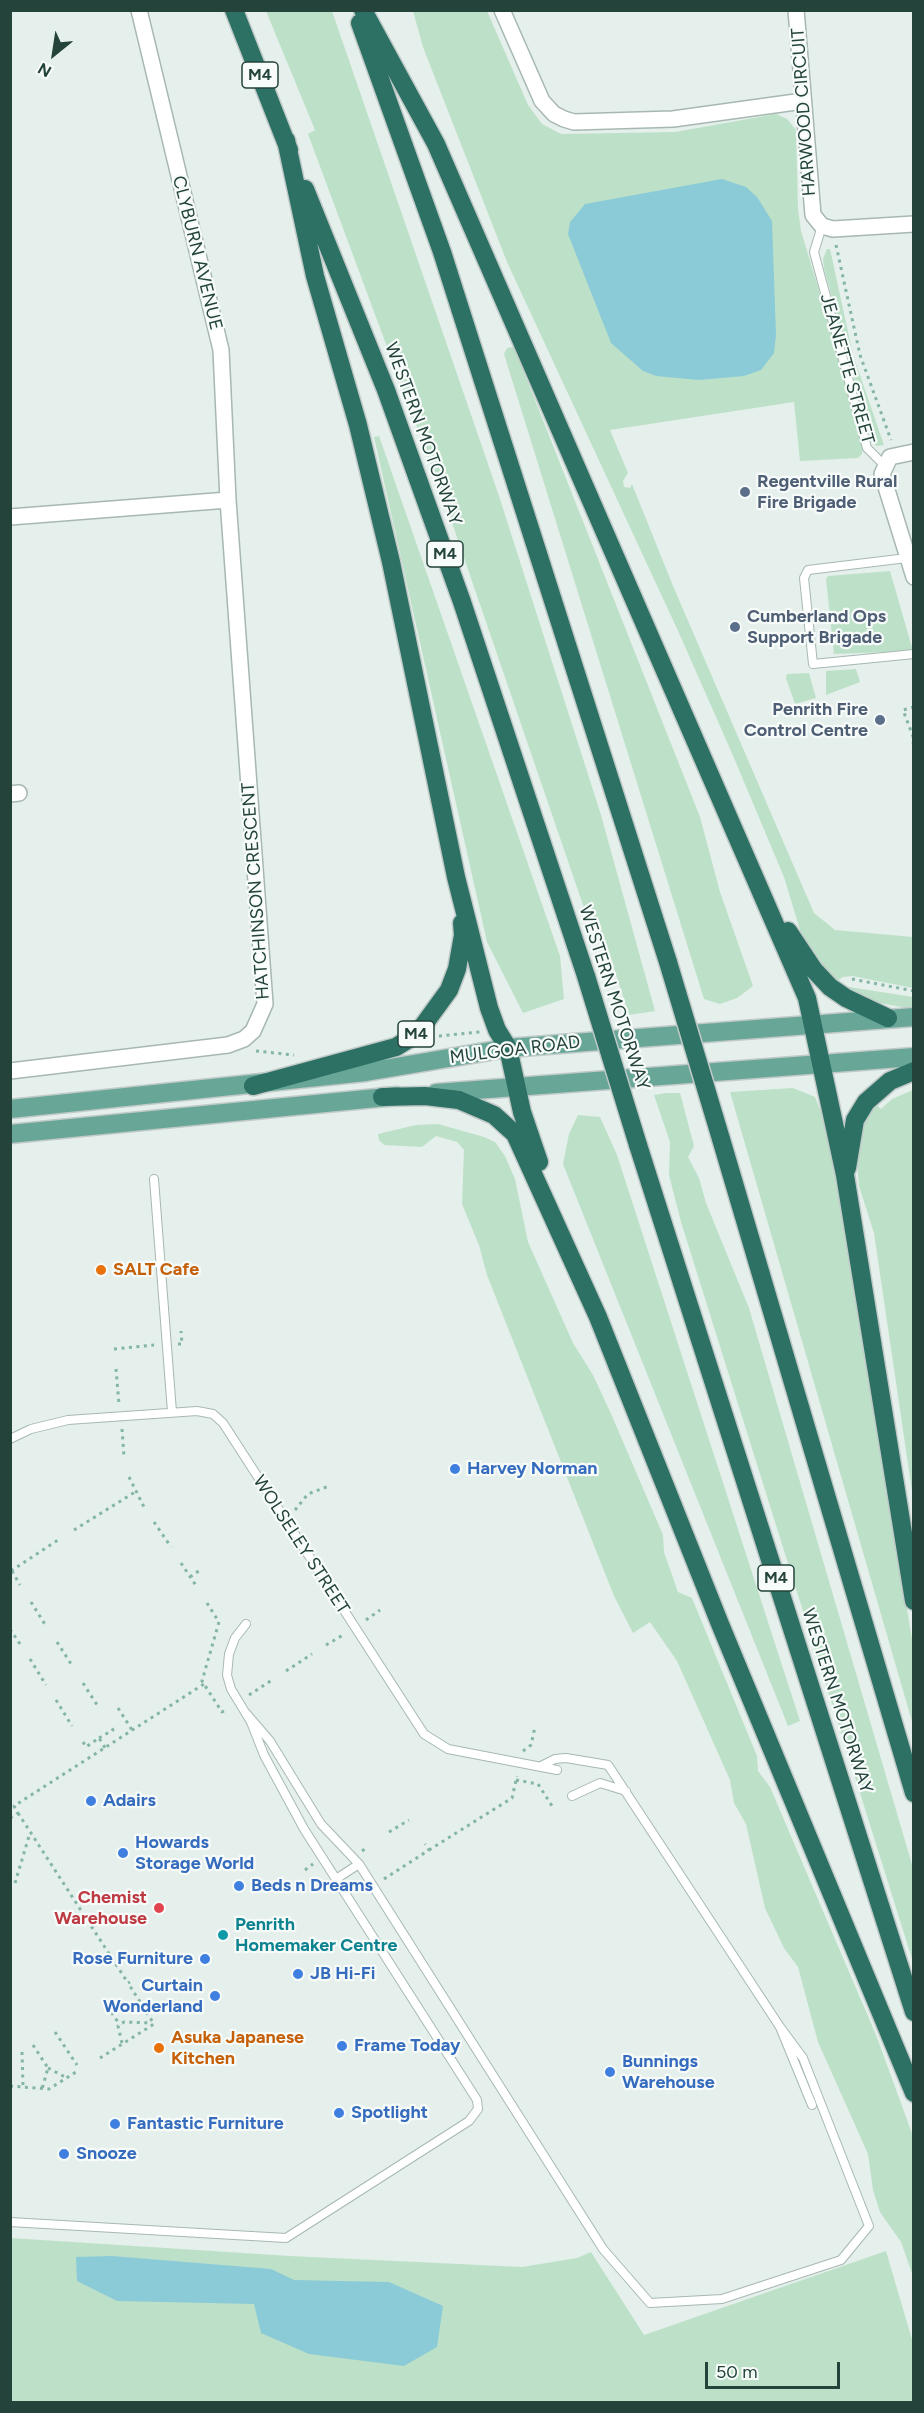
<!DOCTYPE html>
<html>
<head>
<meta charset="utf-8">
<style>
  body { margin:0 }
  #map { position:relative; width:924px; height:2413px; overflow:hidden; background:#e5efeb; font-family:Figtree,sans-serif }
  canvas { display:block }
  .frame { position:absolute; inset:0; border:12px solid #23433b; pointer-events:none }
  .north { position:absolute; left:24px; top:24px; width:60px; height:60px; -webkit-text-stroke:4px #f7fbf9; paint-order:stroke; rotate:210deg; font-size:16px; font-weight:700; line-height:24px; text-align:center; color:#23433b }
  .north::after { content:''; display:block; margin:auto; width:21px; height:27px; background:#23433b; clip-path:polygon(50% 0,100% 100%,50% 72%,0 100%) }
  .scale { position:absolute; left:705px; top:2362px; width:135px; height:27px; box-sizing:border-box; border:3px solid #23433b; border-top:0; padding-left:8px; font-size:18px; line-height:21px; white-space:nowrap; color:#23433b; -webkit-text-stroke:4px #f7fbf9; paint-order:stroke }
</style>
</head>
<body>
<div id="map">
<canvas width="924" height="2413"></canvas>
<div class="frame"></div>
<div class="north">N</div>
<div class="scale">50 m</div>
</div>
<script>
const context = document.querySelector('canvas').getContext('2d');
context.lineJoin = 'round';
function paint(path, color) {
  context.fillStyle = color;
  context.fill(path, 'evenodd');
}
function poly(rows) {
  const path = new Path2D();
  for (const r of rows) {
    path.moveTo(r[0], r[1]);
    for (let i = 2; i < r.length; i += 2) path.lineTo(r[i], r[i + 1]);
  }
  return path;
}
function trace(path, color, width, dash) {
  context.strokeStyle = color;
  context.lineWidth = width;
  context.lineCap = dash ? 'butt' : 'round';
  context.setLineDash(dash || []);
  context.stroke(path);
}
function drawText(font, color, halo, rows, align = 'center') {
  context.font = font + ' Figtree,sans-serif';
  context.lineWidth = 4.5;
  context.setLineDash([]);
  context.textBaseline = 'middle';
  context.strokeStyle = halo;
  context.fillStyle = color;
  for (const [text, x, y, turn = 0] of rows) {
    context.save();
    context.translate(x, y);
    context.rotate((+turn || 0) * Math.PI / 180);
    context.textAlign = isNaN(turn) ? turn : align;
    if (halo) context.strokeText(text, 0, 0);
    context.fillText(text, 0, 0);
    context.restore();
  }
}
const green = poly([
  [266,11,332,11,499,496,601,815,655,1011,629,1015,604,937,595,940,448,511,308,134,315,130],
  [413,11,487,11,528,105,542,124,561,134,675,132,776,114,787,119,796,130,798,209,801,231,830,327,863,449,862,454,858,458,800,461,794,402,610,430,628,473,623,481,624,487,630,488,632,484,673,586,814,913,835,930,913,937,913,988,852,976,843,977,834,983,806,950,784,877,731,751,679,633,507,262,423,47],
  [827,249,830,249,853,355,884,445,877,446,871,442,824,268,823,259],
  [514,347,700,817,720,892,753,986,737,998,720,1004,704,999,504,354,507,348],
  [379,436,560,956,564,999,523,1013,487,942,374,437],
  [890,571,913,651,834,654,826,579,828,576],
  [856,669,860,682,826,695,826,671],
  [809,673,816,698,795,704,786,678,787,674],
  [849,987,913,997,913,1009,863,1000,844,989],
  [793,1088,815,1097,825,1122,832,1157,913,1645,913,1725,730,1092],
  [913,1090,913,1498,874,1233,859,1186,856,1151,861,1124,875,1104,881,1109,892,1099],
  [666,1093,680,1093,694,1146,688,1157,699,1178,706,1203,749,1308,913,1868,913,1962,681,1222,669,1175,670,1142,654,1095],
  [578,1115,600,1117,617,1155,800,1721,788,1726,563,1164,569,1134],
  [438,1124,484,1137,495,1142,505,1156,515,1179,528,1242,573,1343,593,1375,612,1416,663,1535,664,1552,678,1592,692,1598,757,1756,758,1771,770,1787,876,2035,913,2136,913,2276,901,2242,880,2212,873,2190,868,2154,818,2042,798,1967,784,1948,765,1908,746,1824,734,1803,730,1780,677,1661,650,1622,633,1633,614,1596,487,1275,479,1245,462,1204,464,1150,457,1142,436,1136,422,1147,384,1145,379,1140,378,1134,416,1125],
  [10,2238,290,2256,522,2267,577,2258,591,2252,644,2335,886,2251,913,2343,913,2402,11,2402]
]);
const water = poly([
  [722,179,746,187,757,197,772,221,776,335,774,353,761,370,744,376,699,380,656,376,643,371,611,343,568,234,570,222,585,204],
  [112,2256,271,2269,294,2280,389,2282,443,2306,437,2347,404,2366,309,2354,261,2333,254,2304,117,2301,77,2281,76,2257]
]);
const path = poly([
  [836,245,860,355,891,440],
  [769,621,786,619],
  [914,707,903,710,914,739],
  [912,744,914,743],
  [852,979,914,991],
  [439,1036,480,1032],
  [256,1051,294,1055],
  [178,1344,182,1344,181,1331],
  [114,1349,154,1345],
  [116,1369,119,1404],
  [122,1429,124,1457],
  [129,1477,144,1507],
  [295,1510,308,1494,329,1486],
  [154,1522,171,1547],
  [74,1530,135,1492],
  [181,1563,197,1587],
  [11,1571,58,1540],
  [12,1571,20,1585],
  [190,1577,200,1570],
  [31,1602,46,1626],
  [207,1603,219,1622,202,1681,222,1712,227,1709],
  [366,1620,380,1610],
  [10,1629,20,1644],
  [57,1642,73,1667],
  [326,1645,343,1635],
  [30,1659,46,1685],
  [286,1671,312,1654],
  [83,1683,99,1708],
  [249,1695,272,1680],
  [56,1700,72,1726],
  [118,1708,132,1730],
  [99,1738,113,1730,110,1725],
  [83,1742,86,1747,99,1738,107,1751],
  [523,1751,531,1745,535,1727],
  [516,1780,538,1784,554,1809],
  [18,1813,128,1983,130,1982],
  [10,1818,18,1813,14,1806,204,1684],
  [389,1832,409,1820],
  [429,1850,512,1798,517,1776],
  [362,1851,368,1847],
  [305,1870,313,1864],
  [384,1879,429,1850,425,1844],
  [15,1883,30,1833],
  [103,2000,120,2025],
  [55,2032,77,2065],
  [122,2043,118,2026,124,2022,152,2023],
  [33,2045,48,2068,42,2089],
  [22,2052,23,2086],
  [100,2058,154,2024,128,1983],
  [48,2068,67,2078],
  [10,2086,49,2089,76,2072]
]);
const service = poly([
  [822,226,814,252,867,448,884,465],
  [907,558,808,570,804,578,813,664,914,654],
  [154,1179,172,1412],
  [10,1439,31,1429,68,1420,197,1411,213,1414,223,1423,424,1734,448,1749,557,1770],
  [246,1713,270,1741,321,1824,359,1864,603,2249,650,2303,722,2299,841,2260,869,2226,803,2058,780,2027],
  [541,1766,555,1759,566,1758,608,1765,780,2027,812,2105],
  [572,1796,600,1783,626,1791],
  [336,1879,359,1864],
  [10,2222,286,2238,469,2121,478,2109,477,2100,304,1829,264,1755,251,1722,231,1689,227,1675,229,1654,235,1638,246,1624]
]);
const minor = poly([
  [502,10,542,101,554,114,564,119,574,122,673,119,803,101],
  [796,10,813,215,822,226,833,229,914,224],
  [914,452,890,457,882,474,914,577],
  [10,517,228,500],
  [10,794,19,793],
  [10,1071,228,1045,244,1039,253,1031,265,1004,228,500,221,350,139,10]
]);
const primary = poly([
  [436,1093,914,1057],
  [10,1109,366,1072,508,1048,914,1017],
  [10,1134,397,1096]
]);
const motorway = poly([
  [234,10,289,150],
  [363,10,436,144,807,998,845,1175,914,1601],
  [360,23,442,252,668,962],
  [286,140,315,276,358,425,391,562,456,877,489,1008,497,1030,508,1048,522,1112,539,1162],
  [305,189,386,390,462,602,586,976],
  [788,931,814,970,830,987,846,998,888,1018],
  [253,1086,396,1047,417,1034,449,990,457,969,463,935,462,923],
  [382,1097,425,1096,459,1100,494,1115,515,1134,598,1317,720,1624,914,2093],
  [721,1139,914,1793],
  [638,1145,914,2012],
  [847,1168,855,1120,866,1102,890,1081,914,1071]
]);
const motorwayBridge = poly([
  [668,962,721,1139],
  [586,976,638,1145]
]);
const markers = [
  [745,492,6,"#5c6f8a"],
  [735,627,6,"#5c6f8a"],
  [880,720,6,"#5c6f8a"],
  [101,1270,6,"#e8710a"],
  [455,1469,6,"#3f7fe0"],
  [91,1801,6,"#3f7fe0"],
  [123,1853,6,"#3f7fe0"],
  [239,1886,6,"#3f7fe0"],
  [159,1908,6,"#e0444e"],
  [223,1935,6,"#0f9aa8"],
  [205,1959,6,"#3f7fe0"],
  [298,1974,6,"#3f7fe0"],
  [215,1996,6,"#3f7fe0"],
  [342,2046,6,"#3f7fe0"],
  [159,2048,6,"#e8710a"],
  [610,2072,6,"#3f7fe0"],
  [339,2113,6,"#3f7fe0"],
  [115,2124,6,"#3f7fe0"],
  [64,2154,6,"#3f7fe0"]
];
const shields = [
  [260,75,36],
  [445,554,36],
  [416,1034,36],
  [776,1578,36]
];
const shieldNames = [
  ["M4",260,75],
  ["M4",445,554],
  ["M4",416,1034],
  ["M4",776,1578]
];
const streetNames = [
  ["HARWOOD CIRCUIT",804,112,-94],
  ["CLYBURN AVENUE",197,253,76],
  ["JEANETTE STREET",847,369,74],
  ["WESTERN MOTORWAY",423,434,70],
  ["HATCHINSON CRESCENT",256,891,-94],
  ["WESTERN MOTORWAY",614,998,72],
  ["MULGOA ROAD",515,1050,-7],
  ["WOLSELEY STREET",301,1545,57],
  ["WESTERN MOTORWAY",837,1701,72]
];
const serviceNames = [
  ["Regentville Rural",757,482],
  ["Fire Brigade",757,503],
  ["Cumberland Ops",747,617],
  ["Support Brigade",747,638],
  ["Penrith Fire",868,710,"right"],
  ["Control Centre",868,731,"right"]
];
const foodNames = [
  ["SALT Cafe",113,1270],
  ["Asuka Japanese",171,2038],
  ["Kitchen",171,2059]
];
const shopNames = [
  ["Harvey Norman",467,1469],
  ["Adairs",103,1801],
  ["Howards",135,1843],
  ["Storage World",135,1864],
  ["Beds n Dreams",251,1886],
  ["Rose Furniture",193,1959,"right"],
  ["JB Hi-Fi",310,1974],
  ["Curtain",203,1986,"right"],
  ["Wonderland",203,2007,"right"],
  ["Frame Today",354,2046],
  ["Bunnings",622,2062],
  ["Warehouse",622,2083],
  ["Spotlight",351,2113],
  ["Fantastic Furniture",127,2124],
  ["Snooze",76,2154]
];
const healthNames = [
  ["Chemist",147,1898],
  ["Warehouse",147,1919]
];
const cultureNames = [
  ["Penrith",235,1925],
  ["Homemaker Centre",235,1946]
];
paint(green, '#bde1c8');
paint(water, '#8bcad7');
trace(service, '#a7b8b3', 10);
trace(minor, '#a7b8b3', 18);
trace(primary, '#c1cac8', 21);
trace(motorway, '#c1cac8', 21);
trace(path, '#84b5a6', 3, [3, 4.5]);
trace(service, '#fff', 8);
trace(minor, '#fff', 15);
trace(primary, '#68a798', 18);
trace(motorway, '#2c7164', 18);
trace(motorwayBridge, '#c1cac8', 21, []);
trace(motorwayBridge, '#2c7164', 18);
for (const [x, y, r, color] of markers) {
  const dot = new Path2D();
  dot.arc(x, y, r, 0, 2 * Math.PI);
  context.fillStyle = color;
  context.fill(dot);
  trace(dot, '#f7fbf9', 2);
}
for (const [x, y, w] of shields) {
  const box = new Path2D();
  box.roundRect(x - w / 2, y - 13, w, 26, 4.5);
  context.fillStyle = '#f7fbf9';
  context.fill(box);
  trace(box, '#23433b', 1.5);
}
drawText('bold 16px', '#23433b', null, shieldNames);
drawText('18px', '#23433b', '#f7fbf9', streetNames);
drawText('bold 18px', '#4e5e75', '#f7fbf9', serviceNames, 'left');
drawText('bold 18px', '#c56008', '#f7fbf9', foodNames, 'left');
drawText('bold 18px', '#366cbe', '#f7fbf9', shopNames, 'left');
drawText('bold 18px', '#be3a42', '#f7fbf9', healthNames, 'right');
drawText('bold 18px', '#0d838f', '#f7fbf9', cultureNames, 'left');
</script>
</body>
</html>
